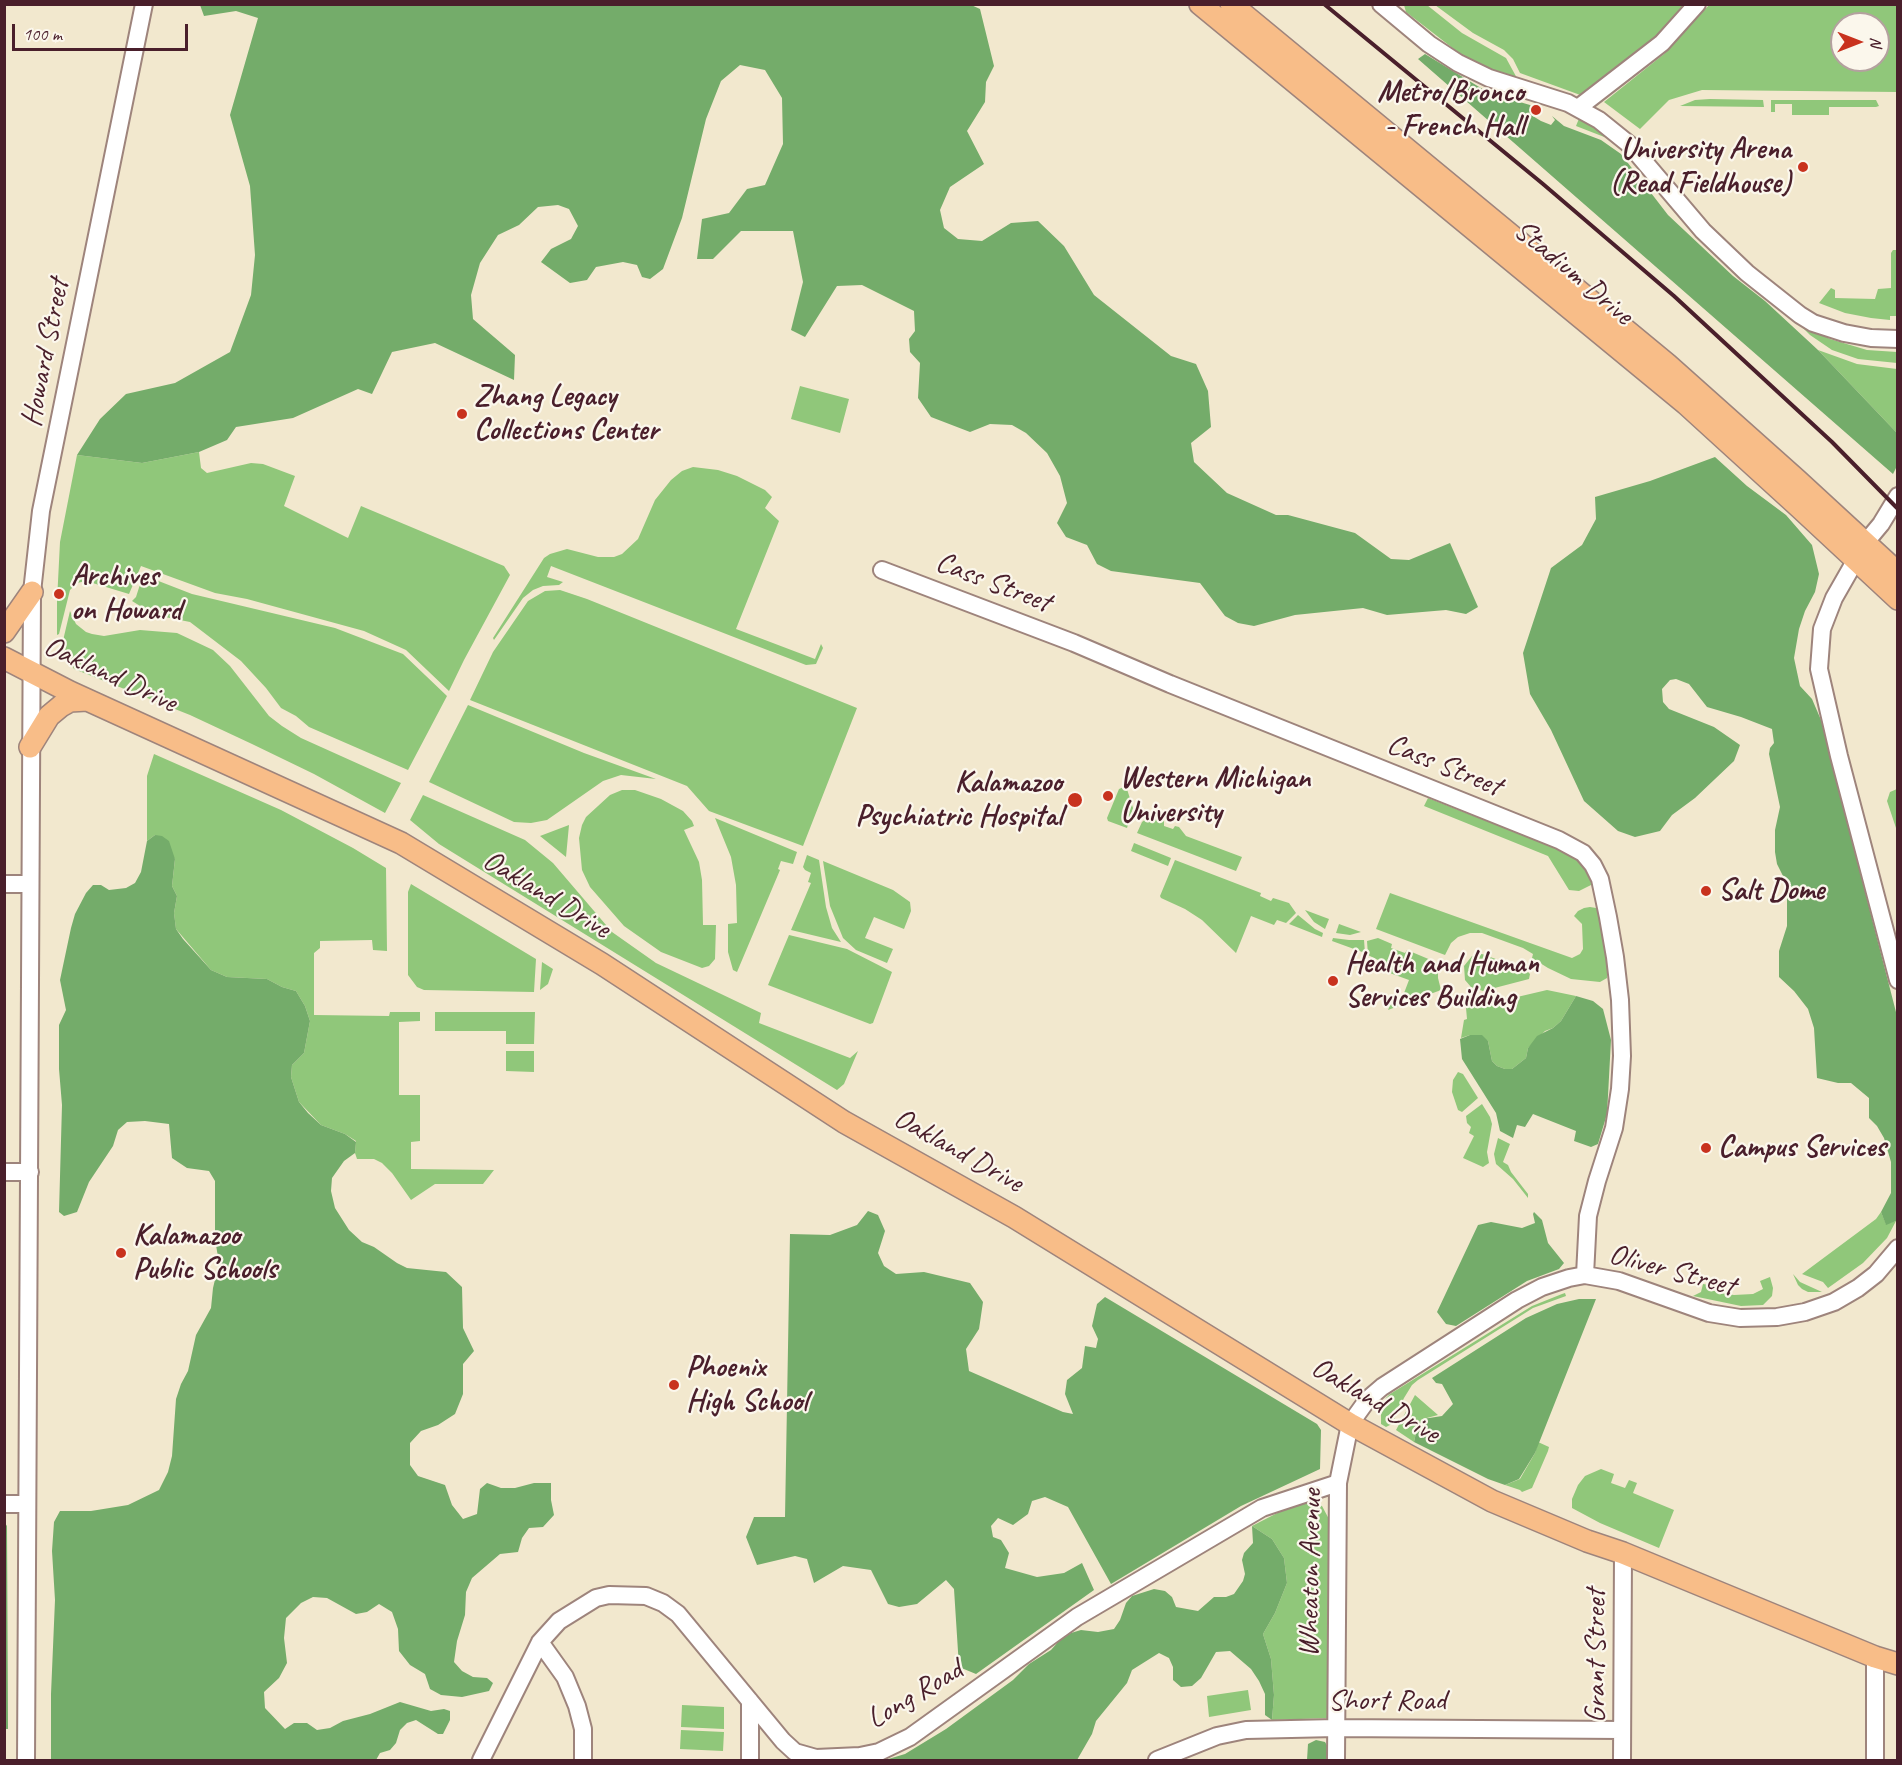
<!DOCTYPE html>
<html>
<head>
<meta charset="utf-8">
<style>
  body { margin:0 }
  #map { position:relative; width:1902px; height:1765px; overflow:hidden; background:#f2e8ce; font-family:Caveat,sans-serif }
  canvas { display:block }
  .frame { position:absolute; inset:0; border:6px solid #4a1f2b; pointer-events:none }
  .north { position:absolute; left:1830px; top:12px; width:60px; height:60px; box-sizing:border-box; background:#fbf7ec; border:2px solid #b4a19f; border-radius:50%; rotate:90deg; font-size:16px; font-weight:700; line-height:24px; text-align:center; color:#4a1f2b }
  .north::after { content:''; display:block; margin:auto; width:21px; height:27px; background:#c8321e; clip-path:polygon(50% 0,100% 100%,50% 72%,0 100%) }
  .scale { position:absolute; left:12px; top:24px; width:176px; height:27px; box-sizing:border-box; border:3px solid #4a1f2b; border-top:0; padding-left:8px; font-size:18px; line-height:21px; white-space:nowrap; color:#4a1f2b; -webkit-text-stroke:4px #fbf7ec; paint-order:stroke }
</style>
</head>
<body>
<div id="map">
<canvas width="1902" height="1765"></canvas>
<div class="frame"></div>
<div class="north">N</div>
<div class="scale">100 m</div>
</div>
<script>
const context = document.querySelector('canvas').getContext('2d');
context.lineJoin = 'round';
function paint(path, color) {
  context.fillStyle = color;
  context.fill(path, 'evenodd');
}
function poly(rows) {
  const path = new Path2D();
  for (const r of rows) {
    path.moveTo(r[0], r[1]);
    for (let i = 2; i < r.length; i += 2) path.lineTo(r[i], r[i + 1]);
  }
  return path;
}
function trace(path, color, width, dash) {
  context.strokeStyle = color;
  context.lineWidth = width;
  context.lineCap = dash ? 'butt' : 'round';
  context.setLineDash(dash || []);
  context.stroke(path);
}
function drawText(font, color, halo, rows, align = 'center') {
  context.font = font + ' Caveat,sans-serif';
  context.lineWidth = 4.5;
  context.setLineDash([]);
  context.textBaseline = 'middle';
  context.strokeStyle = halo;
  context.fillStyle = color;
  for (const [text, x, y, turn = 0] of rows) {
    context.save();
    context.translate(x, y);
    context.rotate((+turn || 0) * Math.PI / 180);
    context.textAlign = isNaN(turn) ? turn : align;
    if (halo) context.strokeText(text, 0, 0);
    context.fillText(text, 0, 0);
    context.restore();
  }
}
const green = poly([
  [1404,5,1427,5,1462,33,1506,58,1518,80,1485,67,1459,53,1406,12],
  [1435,5,1692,5,1659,39,1583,96,1520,73,1513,59,1504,50,1473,33],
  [1709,5,1897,5,1897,92,1702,90,1669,100,1640,129,1604,102,1664,54],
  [1842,24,1878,24,1878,60,1842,60],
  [1710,99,1763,100,1764,107,1680,106,1695,100],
  [1771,100,1876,100,1879,106,1876,107,1829,107,1829,115,1792,115,1792,104,1775,104,1775,112,1771,112],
  [1580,116,1612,140,1576,126],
  [1893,250,1897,250,1897,316,1890,316,1890,320,1871,318,1845,313,1819,303,1831,288,1835,290,1835,298,1875,299,1878,289,1891,288,1891,253],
  [1787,312,1809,328,1830,339,1867,350,1897,352,1897,363,1858,359,1832,350,1810,335],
  [1818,350,1857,364,1897,369,1897,433],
  [800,386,849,399,840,433,791,419],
  [199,452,201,468,207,473,251,463,263,464,295,476,284,506,348,538,361,506,504,566,510,575,464,660,449,691,406,650,364,631,247,599,215,593,141,566,129,594,86,581,77,583,70,590,59,634,57,635,57,601,60,542,77,455,142,463],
  [693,467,718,470,737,476,765,490,772,497,765,508,779,521,736,629,815,659,821,644,823,648,816,664,806,665,551,566,547,577,563,582,559,585,543,586,533,590,523,598,494,640,493,638,544,558,550,554,567,549,598,557,614,557,622,554,638,539,655,500,671,480,682,471],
  [143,575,192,594,335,628,403,654,447,696,408,770,309,727,296,716,281,708,266,688,241,661,190,622,155,615,132,601,136,597],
  [560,590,587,599,857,708,803,846,709,811,687,786,470,700,493,652,528,601,545,591],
  [70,611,76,624,86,632,92,634,104,636,140,630,177,633,213,650,230,666,269,716,282,726,301,738,401,783,385,813,314,774,252,744,190,715,74,669,61,649],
  [468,705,584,753,656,779,621,775,603,781,547,820,531,823,514,822,429,782],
  [154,754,281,810,353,848,386,868,387,951,373,950,372,940,320,941,320,948,314,953,314,1015,389,1016,390,1012,420,1012,420,1021,399,1022,399,1095,420,1095,420,1141,411,1142,411,1169,494,1170,483,1184,435,1184,411,1200,392,1173,382,1163,374,1159,357,1159,355,1153,356,1141,345,1134,321,1125,299,1102,291,1077,292,1065,304,1053,310,1021,305,1006,296,991,282,987,267,979,227,977,211,970,176,929,174,913,177,896,172,886,175,859,155,835,147,841,147,776],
  [1126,786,1133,808,1127,828,1108,821,1107,818,1119,789],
  [1897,789,1898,789,1897,831,1887,801,1890,792],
  [622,790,635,790,661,799,683,811,692,821,694,826,684,830,699,862,702,880,703,925,716,925,715,959,709,966,702,968,661,952,624,926,590,887,582,870,579,838,582,825,586,817,610,795],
  [423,795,525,840,553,863,612,932,656,963,761,1013,759,1023,850,1058,858,1051,844,1084,837,1090,439,844,410,820],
  [1428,798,1573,855,1583,864,1592,879,1591,885,1579,891,1569,890,1548,856,1424,806],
  [1152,814,1164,818,1164,826,1173,829,1175,826,1179,827,1186,836,1242,857,1236,871,1137,833,1142,822],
  [715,818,797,852,793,864,781,861,778,869,780,870,737,972,733,970,728,952,728,924,737,923,736,885,731,857],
  [569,825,566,857,540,836],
  [1134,843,1171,858,1168,866,1131,851],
  [807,855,819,860,826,907,832,928,841,942,791,930,811,883,808,882,811,873,805,870,803,867],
  [1175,860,1261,893,1260,896,1271,901,1273,898,1289,903,1296,913,1286,923,1277,920,1274,925,1251,916,1236,953,1202,920,1185,909,1161,898,1160,896],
  [823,861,893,890,910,902,911,911,904,929,874,917,865,938,893,949,887,963,856,950,843,938,830,906],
  [411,884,536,959,534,992,424,990,417,987,408,975,408,892],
  [1390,893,1572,958,1580,954,1583,949,1582,924,1574,916,1578,911,1584,908,1590,907,1596,908,1600,913,1607,958,1607,978,1600,982,1571,979,1548,968,1532,958,1533,954,1523,948,1482,933,1470,933,1458,937,1451,943,1445,955,1376,929],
  [1305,910,1329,919,1325,929,1314,922],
  [1298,915,1315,929,1323,933,1322,937,1289,924],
  [1339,924,1361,932,1350,935,1336,933],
  [789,935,847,949,892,972,873,1023,870,1024,768,985],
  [1333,938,1349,940,1364,940,1365,953,1332,941],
  [1378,938,1392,944,1391,948,1405,953,1407,950,1438,963,1438,978,1441,990,1388,1010,1393,998,1401,1001,1409,980,1376,968,1378,960,1368,955,1367,941],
  [1482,954,1526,970,1530,974,1529,979,1483,991,1471,987,1465,980,1464,966,1472,956],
  [542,962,553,969,548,984,540,990],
  [1547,990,1576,996,1561,1021,1553,1028,1545,1031,1528,1048,1526,1058,1512,1069,1505,1069,1497,1066,1492,1061,1488,1041,1470,1035,1461,1038,1464,1020,1467,1019,1466,1008,1459,997,1474,1004,1483,1005],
  [435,1012,535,1012,534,1044,506,1044,506,1031,435,1031],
  [506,1051,534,1051,534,1072,506,1071],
  [1458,1072,1463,1074,1478,1098,1462,1112,1458,1110,1452,1092,1453,1080],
  [1482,1104,1490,1117,1492,1124,1487,1152,1489,1163,1483,1167,1463,1158,1474,1136,1469,1133,1471,1127,1467,1123,1466,1116],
  [1498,1138,1510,1144,1503,1162,1508,1165,1511,1172,1528,1194,1528,1198,1513,1179,1496,1164,1494,1154],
  [1881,1212,1886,1224,1896,1221,1887,1238,1863,1263,1828,1288,1823,1282,1802,1274,1876,1219],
  [1793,1274,1800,1282,1822,1292,1808,1292,1802,1289,1798,1285],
  [1770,1277,1773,1288,1772,1296,1763,1305,1741,1306,1693,1296,1701,1292,1703,1284,1709,1285,1709,1289,1721,1293,1734,1295,1753,1294,1763,1289,1760,1281],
  [1562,1294,1565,1293,1566,1296,1533,1308,1418,1380,1412,1385,1404,1398,1392,1424,1386,1427,1381,1424,1381,1408,1386,1398,1390,1394,1532,1306],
  [1415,1395,1438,1415,1423,1419,1417,1428,1414,1442,1396,1430],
  [1538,1442,1549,1447,1548,1451,1532,1488,1522,1492,1520,1490,1505,1485,1520,1479,1535,1453],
  [1601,1469,1614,1474,1611,1483,1625,1488,1629,1480,1637,1483,1633,1493,1674,1510,1659,1548,1600,1523,1572,1508,1572,1499,1578,1485,1585,1476],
  [1311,1501,1322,1506,1330,1521,1329,1718,1272,1720,1274,1695,1271,1659,1263,1634,1275,1613,1287,1583,1284,1558,1272,1539,1252,1526,1289,1507],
  [1248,1690,1251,1710,1209,1717,1207,1696],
  [682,1705,724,1707,724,1729,681,1727],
  [681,1730,724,1732,723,1751,680,1749]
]);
const forest = poly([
  [200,5,969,4,980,9,994,66,986,82,985,102,967,131,984,164,950,187,940,210,944,228,958,239,982,241,1011,223,1038,221,1064,246,1094,295,1171,356,1196,364,1208,391,1211,427,1191,443,1194,462,1227,493,1276,515,1288,515,1355,533,1391,559,1409,560,1450,543,1478,607,1466,614,1446,610,1387,615,1363,608,1295,615,1254,626,1238,623,1225,616,1200,583,1111,571,1097,564,1087,545,1066,537,1057,523,1067,503,1060,476,1047,453,1026,433,1012,425,990,424,970,432,931,417,918,398,920,363,910,352,909,339,915,331,914,311,862,285,837,286,805,337,791,330,803,282,793,231,741,231,713,259,697,259,702,219,729,213,747,189,765,185,783,144,782,98,765,70,740,65,721,81,706,119,682,218,663,269,650,279,642,277,637,265,623,262,596,267,587,280,570,283,541,262,551,249,571,239,578,226,569,209,558,205,538,207,519,225,498,235,480,263,471,295,473,319,515,355,514,380,435,343,392,352,372,394,358,389,293,418,236,427,227,440,199,452,142,463,77,455,100,419,126,394,175,383,230,352,251,295,255,255,250,186,230,115,258,18,236,11,204,16],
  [1425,54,1489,93,1530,105,1533,108,1531,115,1541,121,1551,125,1555,120,1552,116,1564,126,1601,140,1621,154,1668,215,1733,276,1765,301,1818,350,1897,433,1897,466,1893,474,1418,59],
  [1715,457,1747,486,1786,515,1812,545,1819,574,1815,592,1805,611,1799,629,1794,658,1800,686,1812,699,1821,720,1897,1016,1897,1217,1896,1221,1886,1225,1881,1212,1891,1193,1891,1162,1884,1138,1877,1126,1869,1118,1869,1098,1851,1083,1838,1083,1817,1078,1814,1028,1808,1009,1794,991,1779,977,1779,951,1787,926,1787,893,1785,880,1777,864,1775,852,1775,830,1780,807,1769,754,1770,748,1774,743,1772,729,1741,717,1707,707,1689,684,1676,679,1670,680,1662,689,1663,702,1669,709,1714,727,1740,745,1734,761,1695,798,1672,815,1660,831,1635,837,1618,831,1584,801,1551,730,1530,694,1523,653,1551,568,1582,545,1596,519,1595,497,1650,481],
  [155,835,162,836,169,841,175,859,172,886,177,896,174,913,176,929,183,939,211,970,227,977,267,979,282,987,296,991,305,1006,310,1021,304,1053,292,1065,291,1077,299,1102,308,1113,321,1125,345,1134,356,1142,355,1153,344,1161,332,1178,331,1191,335,1208,349,1230,362,1242,374,1247,397,1263,407,1268,446,1272,462,1287,463,1328,474,1351,463,1364,463,1394,455,1414,438,1425,421,1431,410,1443,410,1465,418,1476,445,1485,452,1505,463,1519,477,1514,480,1489,487,1483,501,1488,515,1488,534,1483,551,1483,551,1500,554,1515,543,1527,529,1528,522,1538,518,1552,500,1554,472,1578,466,1592,465,1615,457,1641,454,1662,462,1671,473,1677,487,1678,493,1683,489,1691,462,1697,441,1695,430,1689,425,1674,410,1665,399,1651,398,1629,392,1612,379,1604,367,1612,356,1614,327,1598,313,1597,301,1603,286,1618,284,1638,287,1663,279,1678,264,1692,265,1708,285,1729,294,1723,307,1723,317,1730,330,1728,343,1721,370,1714,400,1702,431,1711,444,1709,450,1711,450,1720,443,1734,438,1734,416,1720,407,1723,400,1730,396,1743,390,1750,380,1753,376,1760,51,1760,51,1694,55,1600,52,1551,54,1522,60,1511,91,1511,128,1505,159,1490,168,1472,172,1456,176,1399,181,1384,188,1371,196,1335,211,1308,213,1288,219,1263,215,1239,215,1181,209,1171,187,1168,172,1158,169,1124,145,1121,127,1122,118,1130,113,1146,89,1182,77,1212,64,1216,59,1212,62,1105,59,1069,59,1025,66,1010,60,980,71,928,75,914,86,893,93,885,101,885,109,890,126,888,135,883,141,872,147,841],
  [1576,996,1593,1001,1603,1009,1611,1040,1607,1114,1598,1144,1591,1147,1574,1141,1576,1131,1533,1114,1525,1127,1517,1125,1513,1138,1500,1131,1496,1113,1462,1059,1460,1039,1470,1035,1482,1035,1488,1041,1492,1061,1497,1066,1505,1069,1512,1069,1526,1058,1528,1048,1537,1036,1553,1028,1561,1021],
  [868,1211,878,1215,885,1231,878,1253,884,1266,896,1274,924,1272,970,1283,983,1302,979,1329,966,1349,969,1371,1063,1412,1073,1414,1065,1394,1067,1380,1082,1368,1085,1346,1096,1348,1098,1339,1092,1326,1097,1304,1105,1297,1317,1424,1321,1430,1320,1469,1241,1506,1111,1584,1068,1507,1045,1497,1032,1501,1028,1514,1013,1525,998,1518,991,1526,993,1537,1001,1540,1009,1553,1005,1568,1037,1577,1064,1573,1082,1563,1094,1590,976,1674,959,1667,954,1589,946,1580,917,1604,899,1607,888,1604,871,1570,843,1566,814,1583,807,1559,795,1556,757,1565,746,1537,754,1517,785,1517,790,1234,830,1235,857,1225],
  [1534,1212,1542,1220,1548,1243,1564,1263,1559,1269,1527,1281,1456,1326,1446,1324,1437,1312,1478,1225,1491,1222,1522,1228,1535,1223,1533,1214],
  [1579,1299,1596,1299,1535,1453,1519,1479,1505,1485,1488,1479,1414,1442,1417,1428,1423,1419,1442,1416,1453,1404,1442,1384,1436,1383,1432,1378,1526,1318,1557,1304],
  [5,1523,7,1526,8,1729,4,1729],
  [1252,1526,1272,1539,1284,1558,1287,1583,1275,1613,1263,1634,1271,1659,1274,1695,1272,1720,1265,1715,1265,1694,1259,1681,1251,1669,1230,1651,1216,1652,1201,1678,1192,1686,1181,1687,1173,1680,1173,1667,1169,1658,1159,1653,1132,1670,1127,1683,1096,1721,1092,1734,1077,1760,885,1760,905,1754,946,1729,1013,1680,1029,1664,1051,1650,1059,1641,1071,1633,1081,1630,1098,1632,1114,1629,1120,1620,1126,1603,1132,1596,1154,1589,1165,1591,1172,1597,1176,1607,1198,1611,1214,1597,1226,1597,1234,1594,1243,1581,1245,1574,1242,1560,1244,1553,1253,1543],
  [1316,1740,1325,1742,1329,1749,1330,1760,1307,1760,1308,1744]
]);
const minor = poly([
  [1381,4,1429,44,1458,63,1489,78,1568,103,1599,120,1630,145,1703,231,1747,273,1800,315,1813,323,1844,333,1871,338,1898,339],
  [1578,108,1662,43,1697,4],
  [1898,496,1881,524,1866,542,1834,598,1822,629,1819,669,1839,756,1898,980],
  [882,570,1074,643,1170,684,1559,840,1583,853,1593,865,1600,879,1608,917,1615,957,1620,1000,1622,1056,1620,1089,1614,1128,1597,1181,1588,1216,1585,1275],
  [4,884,30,884],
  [4,1172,30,1172],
  [4,1504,27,1504],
  [540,1642,565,1677,577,1706,583,1729,583,1760],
  [750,1701,750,1760],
  [26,1760,32,592,41,511,144,4],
  [481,1760,540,1642,559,1621,596,1598,609,1595,646,1596,663,1603,678,1614,783,1741,795,1752,816,1758,860,1756,879,1752,910,1737,1077,1617,1262,1508,1338,1483],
  [1157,1760,1217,1736,1246,1730,1336,1728,1622,1730],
  [1336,1760,1338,1483,1350,1424,1368,1399,1382,1387,1517,1300,1542,1287,1569,1278,1585,1275,1619,1281,1709,1313,1740,1318,1777,1317,1805,1312,1834,1302,1858,1288,1876,1274,1898,1248],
  [1622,1760,1623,1553],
  [1875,1760,1875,1657]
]);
const major = poly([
  [1200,4,1686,404,1799,507,1898,599],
  [1231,4,1667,364,1797,480,1898,573],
  [4,632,32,592],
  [4,658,70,692,401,843,602,964,844,1122,1014,1217,1350,1424,1492,1501,1587,1541,1623,1553,1875,1657,1898,1664],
  [30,747,49,716,61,706,70,701,87,700]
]);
const rail = poly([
  [1324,4,1543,184,1674,296,1832,442,1898,509]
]);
const markers = [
  [1536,110,6,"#c8321e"],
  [1803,167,6,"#c8321e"],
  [462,414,6,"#c8321e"],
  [59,594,6,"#c8321e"],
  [1108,796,6,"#c8321e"],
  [1075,800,8,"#c8321e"],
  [1706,891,6,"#c8321e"],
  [1333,981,6,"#c8321e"],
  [1706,1148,6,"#c8321e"],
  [121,1253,6,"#c8321e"],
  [674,1385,6,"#c8321e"]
];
const poiNames = [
  ["Metro/Bronco",1524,93,"right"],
  ["- French Hall",1524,127,"right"],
  ["University Arena",1791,150,"right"],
  ["(Read Fieldhouse)",1791,184,"right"],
  ["Zhang Legacy",474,397],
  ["Collections Center",474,431],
  ["Archives",71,577],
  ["on Howard",71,611],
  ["Western Michigan",1120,779],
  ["University",1120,813],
  ["Kalamazoo",1062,783,"right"],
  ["Psychiatric Hospital",1062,817,"right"],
  ["Salt Dome",1718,891],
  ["Health and Human",1345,964],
  ["Services Building",1345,998],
  ["Campus Services",1718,1148],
  ["Kalamazoo",133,1236],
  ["Public Schools",133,1270],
  ["Phoenix",686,1368],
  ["High School",686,1402]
];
const streetNames = [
  ["Stadium Drive",1573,273,40],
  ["Howard Street",46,353,-79],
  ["Cass Street",993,583,21],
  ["Oakland Drive",110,675,25],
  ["Cass Street",1444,766,22],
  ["Oakland Drive",546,895,31],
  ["Oakland Drive",958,1151,29],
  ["Oliver Street",1672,1271,15],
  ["Oakland Drive",1375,1401,30],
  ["Wheaton Avenue",1311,1573,-89],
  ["Grant Street",1596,1656,-90],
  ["Long Road",915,1695,-31],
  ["Short Road",1387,1701]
];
paint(green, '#90c77a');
paint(forest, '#74ac6a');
trace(minor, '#9e847c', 20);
trace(major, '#9e847c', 24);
trace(minor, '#fff', 16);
trace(major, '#f8bd88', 21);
trace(rail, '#4a1f2b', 4);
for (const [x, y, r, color] of markers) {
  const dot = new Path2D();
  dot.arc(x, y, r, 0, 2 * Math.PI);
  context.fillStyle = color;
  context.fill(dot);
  trace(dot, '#fbf7ec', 2);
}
drawText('bold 30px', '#4a1f2b', '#fbf7ec', poiNames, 'left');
drawText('30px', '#4a1f2b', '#fbf7ec', streetNames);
</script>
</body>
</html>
